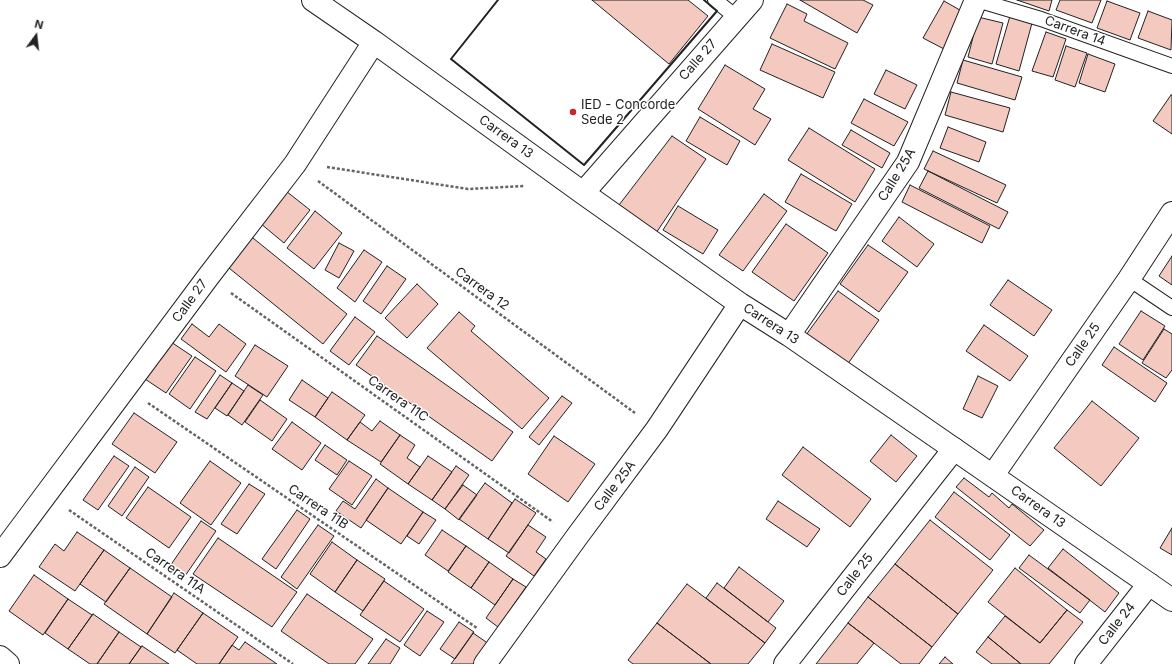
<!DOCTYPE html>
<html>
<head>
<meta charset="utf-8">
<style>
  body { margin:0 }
  #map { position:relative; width:1172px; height:664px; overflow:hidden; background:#fff; font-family:Inter,sans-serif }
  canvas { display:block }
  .north { position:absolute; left:16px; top:16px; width:40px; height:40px; -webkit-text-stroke:3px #fff; paint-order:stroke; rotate:15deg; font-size:11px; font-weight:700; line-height:16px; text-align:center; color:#222 }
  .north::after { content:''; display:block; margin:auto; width:14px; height:18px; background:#222; clip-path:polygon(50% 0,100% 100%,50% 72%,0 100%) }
</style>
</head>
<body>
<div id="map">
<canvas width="1172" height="664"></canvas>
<div class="north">N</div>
</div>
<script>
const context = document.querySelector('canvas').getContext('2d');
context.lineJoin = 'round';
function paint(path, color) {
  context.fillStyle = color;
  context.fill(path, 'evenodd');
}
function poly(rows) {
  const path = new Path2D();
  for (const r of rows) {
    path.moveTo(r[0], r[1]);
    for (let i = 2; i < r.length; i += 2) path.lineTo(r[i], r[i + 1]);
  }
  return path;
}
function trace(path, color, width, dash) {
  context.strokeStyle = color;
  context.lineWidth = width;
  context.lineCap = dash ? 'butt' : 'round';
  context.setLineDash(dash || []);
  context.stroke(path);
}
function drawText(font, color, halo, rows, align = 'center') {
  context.font = font + ' Inter,sans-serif';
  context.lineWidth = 3;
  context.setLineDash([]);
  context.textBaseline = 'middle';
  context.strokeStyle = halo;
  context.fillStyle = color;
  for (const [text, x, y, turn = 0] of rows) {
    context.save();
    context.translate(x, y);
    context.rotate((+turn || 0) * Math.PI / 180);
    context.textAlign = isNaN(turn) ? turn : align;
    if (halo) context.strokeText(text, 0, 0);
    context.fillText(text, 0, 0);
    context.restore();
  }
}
const building = poly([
  [592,0,688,0,708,16,669,64,592,0],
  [800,0,863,0,873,5,857,33,800,0],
  [1017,0,1052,0,1049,11,1017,0],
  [1060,0,1101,0,1092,23,1056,10,1060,0],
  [944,1,965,13,944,49,923,38,944,1],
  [1107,1,1140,13,1130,40,1097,28,1107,1],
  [787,4,807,14,804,21,848,43,835,69,770,38,787,4],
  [1148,11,1172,20,1171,50,1138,38,1148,11],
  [1010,16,1032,23,1019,71,996,64,1010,16],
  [978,17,1003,23,992,64,968,57,978,17],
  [1046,32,1066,39,1053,77,1032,71,1046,32],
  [772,44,835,72,823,98,760,70,772,44],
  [1066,46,1087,53,1075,87,1055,80,1066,46],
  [1088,54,1115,64,1105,92,1079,83,1088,54],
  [963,60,1022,77,1015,100,957,83,963,60],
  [725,65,765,89,753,109,771,119,755,145,698,109,725,65],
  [886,70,917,85,905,109,874,94,886,70],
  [951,92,1010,108,1003,132,945,115,951,92],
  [1171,95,1172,95,1172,134,1153,121,1171,95],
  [864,99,908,122,894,146,851,123,864,99],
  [700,117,740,141,727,165,686,141,700,117],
  [948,127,986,142,979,162,940,148,948,127],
  [809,128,875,169,855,202,788,160,809,128],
  [851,130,890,153,882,168,842,145,851,130],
  [672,136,706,159,656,233,619,205,672,136],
  [933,151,1006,185,997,203,924,169,933,151],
  [928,171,1008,212,999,229,919,188,928,171],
  [801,174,852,204,836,231,785,202,801,174],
  [910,185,990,226,982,243,902,202,910,185],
  [286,191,310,210,284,243,260,223,286,191],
  [764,194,787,211,743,271,719,255,764,194],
  [678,206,718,230,703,254,663,230,678,206],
  [315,211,342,233,314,269,287,248,315,211],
  [899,217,934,244,917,267,882,241,899,217],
  [786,224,828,253,794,301,752,272,786,224],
  [248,234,347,314,323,344,224,264,248,234],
  [339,243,354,251,339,278,325,270,339,243],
  [868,245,908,272,879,312,840,284,868,245],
  [364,250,382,262,355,302,337,288,364,250],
  [1172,256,1172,285,1159,276,1172,256],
  [387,266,406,279,381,314,363,301,387,266],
  [1008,280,1052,310,1034,336,990,305,1008,280],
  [417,284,438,304,407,338,385,318,417,284],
  [838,291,879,320,847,365,806,335,838,291],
  [1141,311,1165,326,1143,360,1119,344,1141,311],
  [459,312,475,326,471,331,549,398,522,429,427,348,459,312],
  [355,317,375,332,349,365,330,351,355,317],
  [192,324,209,337,219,324,246,344,226,372,181,339,192,324],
  [984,325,1028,356,1010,381,966,351,984,325],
  [1164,329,1172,334,1172,370,1166,378,1142,363,1164,329],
  [377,336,513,432,492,461,356,365,377,336],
  [171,342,192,356,166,393,145,379,171,342],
  [255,345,288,366,267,397,235,376,255,345],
  [1114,347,1167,383,1155,402,1102,365,1114,347],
  [195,357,216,371,190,409,169,394,195,357],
  [220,375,232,383,207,419,195,412,220,375],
  [978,376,998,386,982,418,963,409,978,376],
  [302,380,328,398,315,417,289,400,302,380],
  [232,383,244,391,227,416,215,408,232,383],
  [248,385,263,395,242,425,228,415,248,385],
  [332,392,365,415,347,440,315,417,332,392],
  [562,396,572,403,539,445,529,437,562,396],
  [260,400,287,419,272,441,245,422,260,400],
  [1092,401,1139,438,1101,486,1054,448,1092,401],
  [134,413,177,442,155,473,112,444,134,413],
  [380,421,400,435,381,462,347,440,360,422,372,431,380,421],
  [292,422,321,443,302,470,272,449,292,422],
  [400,435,415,445,407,458,420,467,408,484,380,464,400,435],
  [891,435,917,456,896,482,870,461,891,435],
  [554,436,595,464,568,502,528,474,554,436],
  [325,445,347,460,337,475,315,460,325,445],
  [803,447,871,499,850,527,782,475,803,447],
  [114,456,129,466,98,510,83,500,114,456],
  [428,456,452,472,432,500,408,484,428,456],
  [210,461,241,483,211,525,180,503,210,461],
  [349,461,372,476,352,505,329,489,349,461],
  [456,466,469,475,445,509,432,500,456,466],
  [135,467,149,477,122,516,108,506,135,467],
  [964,478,989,497,992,493,1009,508,1012,504,1044,530,1030,546,956,487,964,478],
  [376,479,388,488,361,528,336,511,343,501,355,509,376,479],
  [485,483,512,503,488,539,459,519,485,483],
  [249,484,265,494,237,534,221,524,249,484],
  [463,485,477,495,459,520,445,509,463,485],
  [148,487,191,517,169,548,126,518,148,487],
  [388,488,423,512,401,544,366,520,388,488],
  [954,492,1010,535,990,560,935,517,954,492],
  [515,499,536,513,509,553,488,539,515,499],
  [778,501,820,529,807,547,766,519,778,501],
  [297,510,310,519,276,569,262,559,297,510],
  [423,512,436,520,419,544,407,536,423,512],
  [930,520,993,570,958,614,895,564,930,520],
  [201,521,216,531,185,576,170,566,201,521],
  [318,525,334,536,297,589,281,577,318,525],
  [528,525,546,537,536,552,546,559,534,576,506,556,528,525],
  [1172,528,1172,555,1160,548,1172,528],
  [442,530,466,546,448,571,425,555,442,530],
  [77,532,104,550,75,591,39,567,55,544,64,551,77,532],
  [218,538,297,592,272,627,193,574,218,538],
  [332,542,357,560,335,592,310,574,332,542],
  [466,546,489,562,471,588,448,572,466,546],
  [1063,549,1119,593,1105,612,1048,568,1063,549],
  [104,550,130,568,106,602,80,584,104,550],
  [1029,555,1090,600,1080,613,1019,568,1029,555],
  [357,560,385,579,363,611,335,592,357,560],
  [489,562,513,579,495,605,471,588,489,562],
  [895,564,958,614,932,647,868,597,895,564],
  [739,567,784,601,768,622,724,588,739,567],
  [130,568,172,597,147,634,104,604,130,568],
  [1015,568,1067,610,1040,643,988,602,1015,568],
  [34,575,68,599,43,635,9,611,34,575],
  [513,579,526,587,498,627,486,618,513,579],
  [384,581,424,609,400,642,360,615,384,581],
  [717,583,776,628,765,643,706,598,717,583],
  [687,584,765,643,748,664,711,664,657,623,687,584],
  [174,593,203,613,175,653,147,634,174,593],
  [307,594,373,639,355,664,329,664,281,631,307,594],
  [868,597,932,647,919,664,901,664,848,623,868,597],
  [68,599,92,615,68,649,45,633,68,599],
  [1067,610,1083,622,1049,664,1021,664,988,637,1005,616,1040,643,1067,610],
  [427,611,444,622,420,656,404,645,427,611],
  [203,613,238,637,219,664,197,664,177,650,203,613],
  [93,614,119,632,97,664,90,664,68,649,93,614],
  [459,622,474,632,455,659,440,649,459,622],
  [657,623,711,664,633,664,628,660,657,623],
  [848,623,874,643,857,664,816,664,848,623],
  [119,632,141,647,129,664,97,664,119,632],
  [473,633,489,644,475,664,451,664,473,633],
  [988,637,1021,664,992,664,976,652,988,637],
  [386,639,400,648,390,664,368,664,386,639],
  [245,642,277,664,219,664,232,645,239,650,245,642],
  [142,646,169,664,129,664,142,646],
  [945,657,953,664,939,664,945,657]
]);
const path = poly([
  [327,167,468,189,524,186],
  [318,181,635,413],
  [231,293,553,522],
  [148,403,477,628],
  [69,510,293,664]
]);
const lane = poly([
  [715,0,736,17],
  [977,0,1041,19,1172,66],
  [1129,279,1172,308]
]);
const street = poly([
  [313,0,374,42,583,193,740,304,789,335,954,449,785,664],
  [583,193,752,0],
  [789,335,908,162,976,0],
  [993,475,1129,279,1172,213],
  [0,556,208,277,295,164,374,42],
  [0,657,8,664],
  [485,664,576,538,657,429,740,304],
  [1086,664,1149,584]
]);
const secondary = poly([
  [954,449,1172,600]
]);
const wall = poly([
  [498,0,451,59,584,165,717,11,704,0]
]);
const markers = [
  [573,112,4,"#c62828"]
];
const streetNames = [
  ["Carrera 14",1075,31,20],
  ["Calle 27",698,60,-49],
  ["Carrera 13",506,137,36],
  ["Calle 25A",897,175,-59],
  ["Carrera 12",482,289,36],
  ["Calle 27",190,301,-54],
  ["Carrera 13",771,324,33],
  ["Calle 25",1083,345,-55],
  ["Carrera 11C",398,399,35],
  ["Calle 25A",615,486,-53],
  ["Carrera 11B",318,507,34],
  ["Carrera 13",1038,507,35],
  ["Carrera 11A",175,571,35],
  ["Calle 25",855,575,-52],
  ["Calle 24",1117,624,-52]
];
const poiNames = [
  ["IED - Concorde",581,105],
  ["Sede 2",581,120]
];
paint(building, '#f3c9c0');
trace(building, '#222', 1);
trace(lane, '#222', 16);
trace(street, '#222', 24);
trace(secondary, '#222', 24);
trace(path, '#646464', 2.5, [3, 2]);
trace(lane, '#fff', 14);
trace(street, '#fff', 22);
trace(secondary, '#fff', 22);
trace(wall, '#222', 2);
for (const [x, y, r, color] of markers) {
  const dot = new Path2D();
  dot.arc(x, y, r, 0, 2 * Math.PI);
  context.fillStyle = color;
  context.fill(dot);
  trace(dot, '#fff', 1.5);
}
drawText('13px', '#222', '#fff', streetNames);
drawText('13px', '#222', '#fff', poiNames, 'left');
</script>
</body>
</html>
